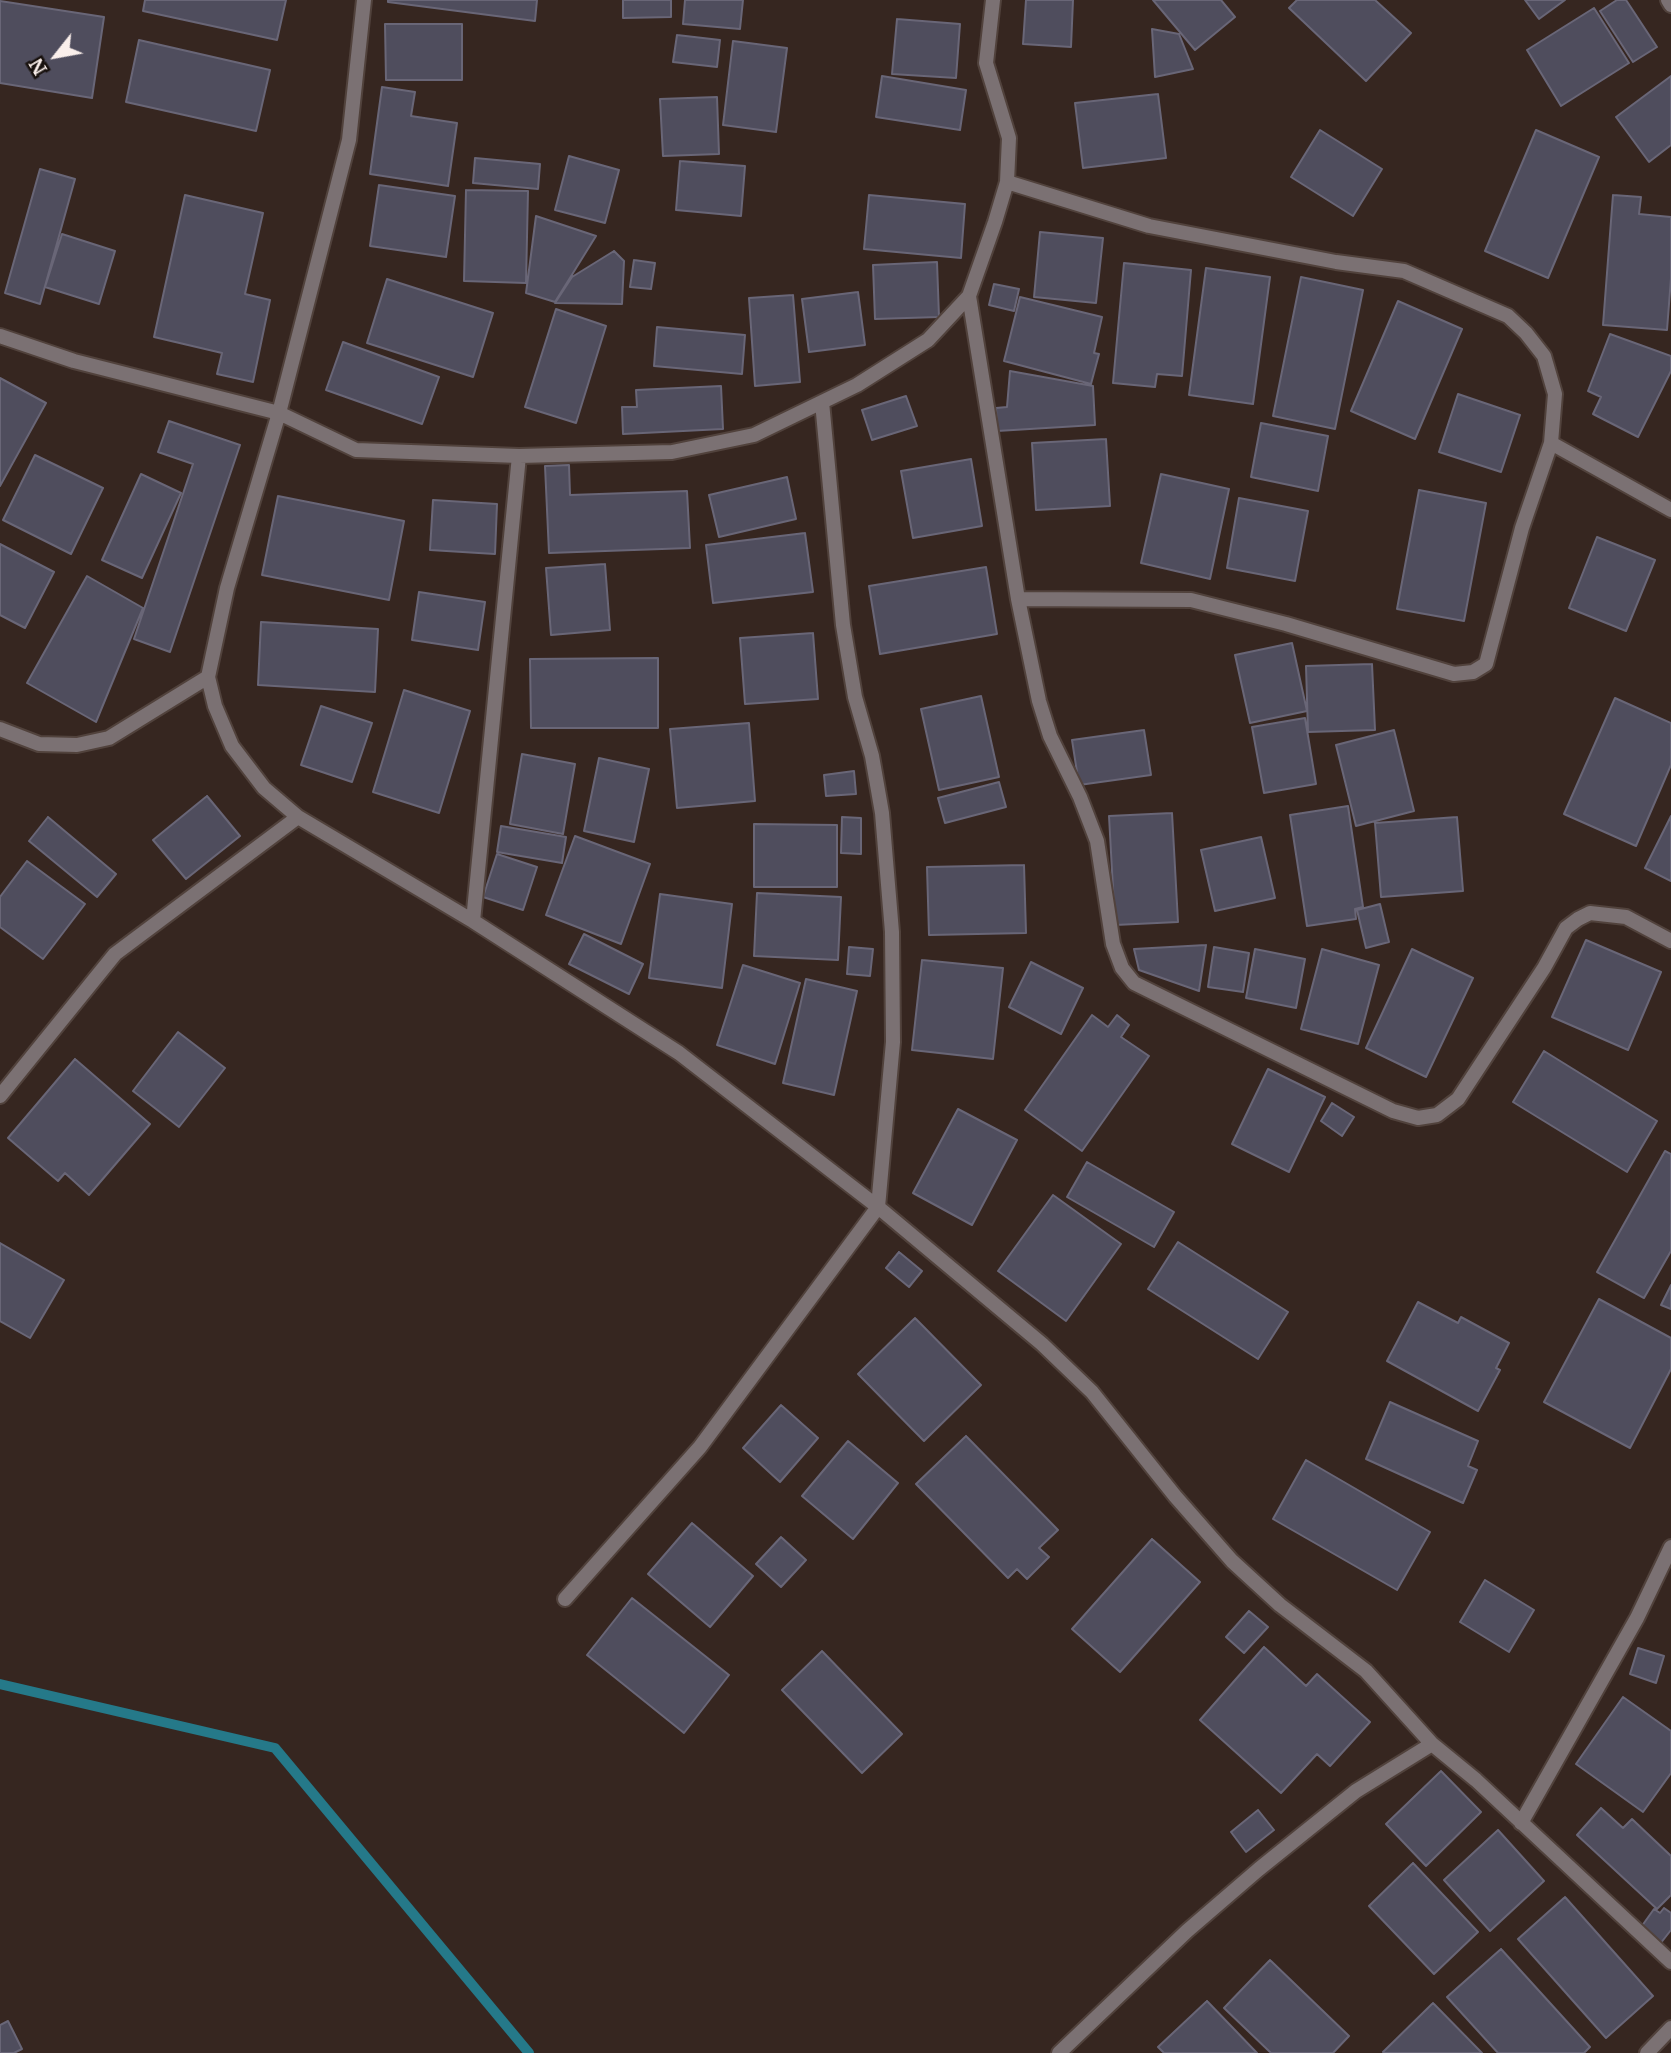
<!DOCTYPE html>
<html>
<head>
<meta charset="utf-8">
<style>
  body { margin:0 }
  #map { position:relative; width:1671px; height:2053px; overflow:hidden; background:#362620; font-family:Merriweather,serif }
  canvas { display:block }
  .north { position:absolute; left:21px; top:21px; width:70px; height:70px; -webkit-text-stroke:5px #18110e; paint-order:stroke; rotate:239deg; font-size:19px; font-weight:700; line-height:28px; text-align:center; color:#faefeb }
  .north::after { content:''; display:block; margin:auto; width:24px; height:32px; background:#faefeb; clip-path:polygon(50% 0,100% 100%,50% 72%,0 100%) }
</style>
</head>
<body>
<div id="map">
<canvas width="1671" height="2053"></canvas>
<div class="north">N</div>
</div>
<script>
const context = document.querySelector('canvas').getContext('2d');
context.lineJoin = 'round';
function poly(rows) {
  const path = new Path2D();
  for (const r of rows) {
    path.moveTo(r[0], r[1]);
    for (let i = 2; i < r.length; i += 2) path.lineTo(r[i], r[i + 1]);
  }
  return path;
}
function trace(path, color, width, dash) {
  context.strokeStyle = color;
  context.lineWidth = width;
  context.lineCap = dash ? 'butt' : 'round';
  context.setLineDash(dash || []);
  context.stroke(path);
}
function paint(path, color) {
  context.fillStyle = color;
  context.fill(path, 'evenodd');
}
const stream = poly([
  [0,1684,275,1748,529,2053]
]);
const building = poly([
  [145,0,286,0,277,40,143,11,145,0],
  [388,0,537,0,535,21,388,2,388,0],
  [623,0,671,0,671,17,623,18,623,0],
  [685,0,743,0,740,29,683,24,685,0],
  [1026,0,1073,0,1071,47,1023,44,1026,0],
  [1153,0,1221,0,1235,17,1195,50,1153,0],
  [1297,0,1375,0,1411,33,1366,81,1289,8,1297,0],
  [1525,0,1565,0,1539,19,1525,0],
  [1617,0,1626,0,1657,47,1633,62,1600,11,1617,0],
  [0,1,104,17,92,98,0,83,0,1],
  [1594,8,1629,63,1561,106,1527,50,1594,8],
  [897,19,960,24,956,78,892,74,897,19],
  [385,24,462,24,462,80,386,80,385,24],
  [1152,29,1179,34,1193,69,1155,77,1152,29],
  [677,35,720,40,717,67,673,62,677,35],
  [139,40,270,70,256,131,126,102,139,40],
  [733,41,787,48,776,132,723,125,733,41],
  [882,76,966,90,960,130,876,117,882,76],
  [1671,76,1671,145,1649,162,1616,117,1671,76],
  [382,87,415,92,411,116,457,123,448,186,370,174,382,87],
  [1158,94,1166,158,1083,168,1075,103,1158,94],
  [717,97,719,154,663,156,660,99,717,97],
  [1320,130,1382,169,1353,216,1291,177,1320,130],
  [1536,130,1599,157,1548,278,1485,251,1536,130],
  [569,156,619,170,605,223,555,210,569,156],
  [475,158,540,164,538,189,473,183,475,158],
  [680,161,745,166,741,216,676,210,680,161],
  [40,169,75,179,40,304,5,293,40,169],
  [379,185,455,196,446,257,370,246,379,185],
  [466,190,528,191,526,283,464,281,466,190],
  [185,195,263,213,245,294,270,300,253,382,217,374,222,353,154,337,185,195],
  [869,195,965,204,961,258,864,249,869,195],
  [1613,195,1641,197,1639,214,1671,217,1671,278,1667,330,1603,325,1613,195],
  [536,216,596,236,555,302,526,293,536,216],
  [1040,232,1103,238,1096,303,1034,297,1040,232],
  [62,234,115,251,99,304,45,287,62,234],
  [614,251,624,261,622,304,555,303,572,277,614,251],
  [634,260,655,263,651,289,630,287,634,260],
  [937,262,939,317,875,319,873,265,937,262],
  [1124,263,1191,270,1182,376,1157,374,1155,387,1113,383,1124,263],
  [1206,268,1270,277,1253,404,1189,395,1206,268],
  [1301,277,1363,290,1335,429,1273,416,1301,277],
  [387,279,493,313,473,377,367,343,387,279],
  [994,284,1019,289,1014,311,989,305,994,284],
  [858,292,865,345,809,352,802,299,858,292],
  [793,295,800,382,755,386,749,298,793,295],
  [1020,297,1102,317,1094,353,1099,354,1091,384,1004,361,1020,297],
  [1398,301,1462,329,1415,439,1351,411,1398,301],
  [556,309,606,326,576,423,525,407,556,309],
  [657,327,745,335,742,374,654,366,657,327],
  [1610,334,1671,356,1671,371,1638,437,1593,414,1601,397,1588,391,1610,334],
  [343,342,439,377,422,424,326,390,343,342],
  [1010,371,1093,386,1095,425,997,431,996,408,1007,407,1010,371],
  [0,378,46,403,0,486,0,378],
  [721,386,723,429,623,434,622,407,637,407,636,390,721,386],
  [1458,394,1520,415,1501,472,1439,452,1458,394],
  [906,396,917,426,872,440,862,410,906,396],
  [169,421,240,445,170,652,134,639,193,464,158,452,169,421],
  [1261,423,1328,436,1318,491,1251,477,1261,423],
  [1106,439,1110,506,1036,510,1032,443,1106,439],
  [35,455,103,488,71,554,3,520,35,455],
  [971,459,982,526,913,538,901,471,971,459],
  [569,465,570,495,687,491,690,548,549,553,545,466,569,465],
  [141,474,181,493,142,578,102,560,141,474],
  [1161,474,1229,489,1210,579,1141,563,1161,474],
  [787,477,796,519,719,537,709,495,787,477],
  [1419,490,1486,503,1464,621,1397,609,1419,490],
  [278,496,404,521,389,600,262,575,278,496],
  [1239,498,1308,511,1295,581,1227,568,1239,498],
  [433,500,497,504,495,554,430,550,433,500],
  [805,533,813,592,713,603,706,545,805,533],
  [1597,537,1655,560,1626,631,1569,608,1597,537],
  [0,544,54,572,25,628,0,615,0,544],
  [605,564,610,630,551,635,546,568,605,564],
  [986,567,997,634,880,654,869,586,986,567],
  [87,576,143,608,96,722,27,683,87,576],
  [419,592,485,602,478,650,412,640,419,592],
  [261,622,378,629,375,692,258,685,261,622],
  [813,633,818,699,745,704,740,638,813,633],
  [1292,643,1307,711,1250,723,1235,655,1292,643],
  [658,658,658,728,531,728,530,659,658,658],
  [1372,664,1375,730,1308,732,1306,666,1372,664],
  [404,690,470,711,439,813,373,792,404,690],
  [981,696,999,777,939,790,921,709,981,696],
  [1615,698,1671,723,1671,765,1636,846,1564,814,1615,698],
  [321,706,372,723,352,782,301,765,321,706],
  [1305,718,1316,784,1264,793,1252,727,1305,718],
  [749,723,755,801,677,808,670,729,749,723],
  [1144,730,1151,775,1079,785,1072,740,1144,730],
  [1394,730,1414,811,1356,826,1336,745,1394,730],
  [522,754,575,764,563,834,510,824,522,754],
  [599,758,649,769,634,842,584,831,599,758],
  [854,771,856,794,826,796,824,775,854,771],
  [999,782,1006,807,945,823,938,798,999,782],
  [207,796,240,836,186,879,153,840,207,796],
  [1348,806,1363,907,1355,909,1356,919,1307,926,1290,815,1348,806],
  [1172,813,1178,922,1115,925,1109,816,1172,813],
  [1671,816,1671,881,1645,868,1671,816],
  [48,817,116,874,97,897,29,841,48,817],
  [842,817,861,818,861,854,841,853,842,817],
  [1457,817,1463,891,1381,897,1375,823,1457,817],
  [754,824,837,825,837,887,754,887,754,824],
  [501,826,566,837,562,863,497,852,501,826],
  [575,836,650,864,621,944,546,915,575,836],
  [1261,837,1275,898,1215,911,1201,850,1261,837],
  [497,854,537,867,523,910,483,897,497,854],
  [27,861,85,904,43,959,0,927,0,897,27,861],
  [1024,865,1026,933,929,935,927,867,1024,865],
  [757,893,841,897,838,960,754,956,757,893],
  [660,894,732,904,722,988,649,978,660,894],
  [1380,904,1389,942,1366,948,1357,910,1380,904],
  [584,934,643,964,629,994,569,964,584,934],
  [1586,940,1661,972,1628,1050,1552,1017,1586,940],
  [1206,945,1199,991,1139,970,1134,949,1206,945],
  [849,947,873,949,870,976,847,974,849,947],
  [1214,947,1249,953,1243,992,1208,987,1214,947],
  [1255,949,1305,959,1296,1008,1246,998,1255,949],
  [1322,949,1379,965,1358,1044,1301,1029,1322,949],
  [1412,949,1473,978,1426,1077,1366,1048,1412,949],
  [922,960,1003,968,993,1059,912,1050,922,960],
  [1031,962,1083,988,1061,1034,1009,1007,1031,962],
  [743,965,800,983,775,1064,717,1045,743,965],
  [806,979,857,991,834,1095,783,1083,806,979],
  [1092,1015,1108,1027,1117,1015,1129,1025,1121,1037,1149,1056,1082,1151,1025,1110,1092,1015],
  [178,1032,225,1068,179,1127,133,1091,178,1032],
  [1544,1051,1657,1121,1627,1172,1513,1102,1544,1051],
  [75,1059,150,1124,89,1195,65,1173,58,1181,8,1138,75,1059],
  [1268,1069,1325,1097,1289,1172,1232,1144,1268,1069],
  [1332,1103,1354,1117,1342,1136,1321,1121,1332,1103],
  [958,1109,1017,1140,972,1225,913,1193,958,1109],
  [1665,1151,1671,1154,1671,1251,1644,1298,1597,1272,1665,1151],
  [1087,1162,1174,1212,1154,1247,1067,1197,1087,1162],
  [1053,1195,1121,1244,1066,1321,998,1271,1053,1195],
  [1178,1242,1288,1312,1258,1359,1148,1289,1178,1242],
  [0,1243,64,1280,30,1338,0,1321,0,1243],
  [899,1252,922,1271,909,1287,886,1268,899,1252],
  [1671,1285,1671,1309,1661,1305,1671,1285],
  [1599,1299,1671,1338,1671,1369,1630,1448,1544,1402,1599,1299],
  [1418,1302,1458,1323,1461,1317,1509,1343,1496,1368,1500,1370,1478,1411,1387,1361,1418,1302],
  [915,1318,981,1385,924,1441,858,1374,915,1318],
  [1390,1402,1478,1441,1468,1466,1477,1470,1463,1503,1366,1459,1390,1402],
  [781,1405,818,1438,780,1482,743,1448,781,1405],
  [966,1436,1058,1530,1039,1548,1049,1557,1027,1579,1017,1569,1008,1578,916,1484,966,1436],
  [848,1441,898,1483,853,1539,802,1496,848,1441],
  [1306,1460,1430,1532,1397,1590,1273,1519,1306,1460],
  [692,1523,753,1576,710,1627,648,1574,692,1523],
  [781,1537,806,1560,781,1587,756,1564,781,1537],
  [1152,1539,1200,1582,1120,1672,1072,1629,1152,1539],
  [1485,1580,1534,1610,1509,1652,1460,1622,1485,1580],
  [632,1598,729,1675,684,1733,587,1655,632,1598],
  [1249,1611,1268,1627,1244,1653,1226,1637,1249,1611],
  [1264,1647,1306,1686,1317,1674,1370,1722,1330,1766,1317,1754,1281,1793,1200,1720,1264,1647],
  [1638,1648,1664,1656,1656,1683,1630,1674,1638,1648],
  [822,1651,902,1734,862,1773,782,1690,822,1651],
  [1623,1697,1671,1731,1671,1773,1643,1812,1576,1764,1623,1697],
  [1441,1771,1481,1812,1426,1866,1386,1824,1441,1771],
  [1601,1808,1623,1828,1632,1819,1671,1856,1671,1895,1657,1909,1577,1835,1601,1808],
  [1258,1810,1274,1830,1246,1852,1231,1832,1258,1810],
  [1498,1830,1544,1881,1490,1931,1444,1880,1498,1830],
  [1413,1863,1478,1932,1434,1974,1369,1906,1413,1863],
  [1565,1897,1653,1996,1606,2038,1518,1939,1565,1897],
  [1664,1908,1671,1913,1671,1930,1660,1944,1639,1930,1654,1909,1660,1913,1664,1908],
  [1501,1949,1590,2047,1584,2053,1498,2053,1447,1997,1501,1949],
  [1270,1960,1349,2036,1333,2053,1271,2053,1224,2008,1270,1960],
  [1207,2001,1257,2053,1164,2053,1158,2047,1207,2001],
  [1433,2003,1482,2053,1384,2053,1383,2052,1433,2003],
  [8,2021,22,2049,14,2053,0,2053,0,2025,8,2021]
]);
const street = poly([
  [364,0,349,140,279,413,227,588,208,677,215,706,232,746,264,788,298,817,473,921,679,1053,878,1207,1042,1344,1092,1392,1175,1496,1232,1561,1280,1605,1366,1671,1432,1744,1476,1780,1671,1962],
  [1668,0,1671,5],
  [969,296,1018,599,1191,600,1286,624,1454,674,1473,672,1486,664,1522,528,1551,443,1555,394,1544,356,1526,333,1508,316,1404,271,1336,262,1149,226,1007,182],
  [0,336,74,361,279,413,356,450,519,456,672,452,754,435,857,385,928,340,969,296,995,222,1007,182,1009,138,986,63,993,0],
  [1551,443,1671,510],
  [1018,599,1039,701,1050,736,1080,797,1097,841,1113,944,1122,968,1134,983,1393,1111,1418,1118,1437,1115,1458,1099,1544,968,1566,928,1578,919,1590,913,1626,917,1671,941],
  [0,729,39,744,77,745,109,738,208,677],
  [473,921,519,456],
  [0,1096,115,954,298,817],
  [565,1599,700,1447,878,1207,893,1042,892,932,882,813,872,756,855,697,843,625,822,402],
  [1521,1823,1637,1618,1671,1547],
  [1059,2053,1187,1931,1259,1869,1356,1791,1432,1744],
  [1647,2053,1671,2028]
]);
trace(stream, '#257989', 10);
paint(building, '#4f4d5d');
trace(building, '#696677', 2);
trace(street, '#51423c', 18);
trace(street, '#7b7173', 14);
</script>
</body>
</html>
